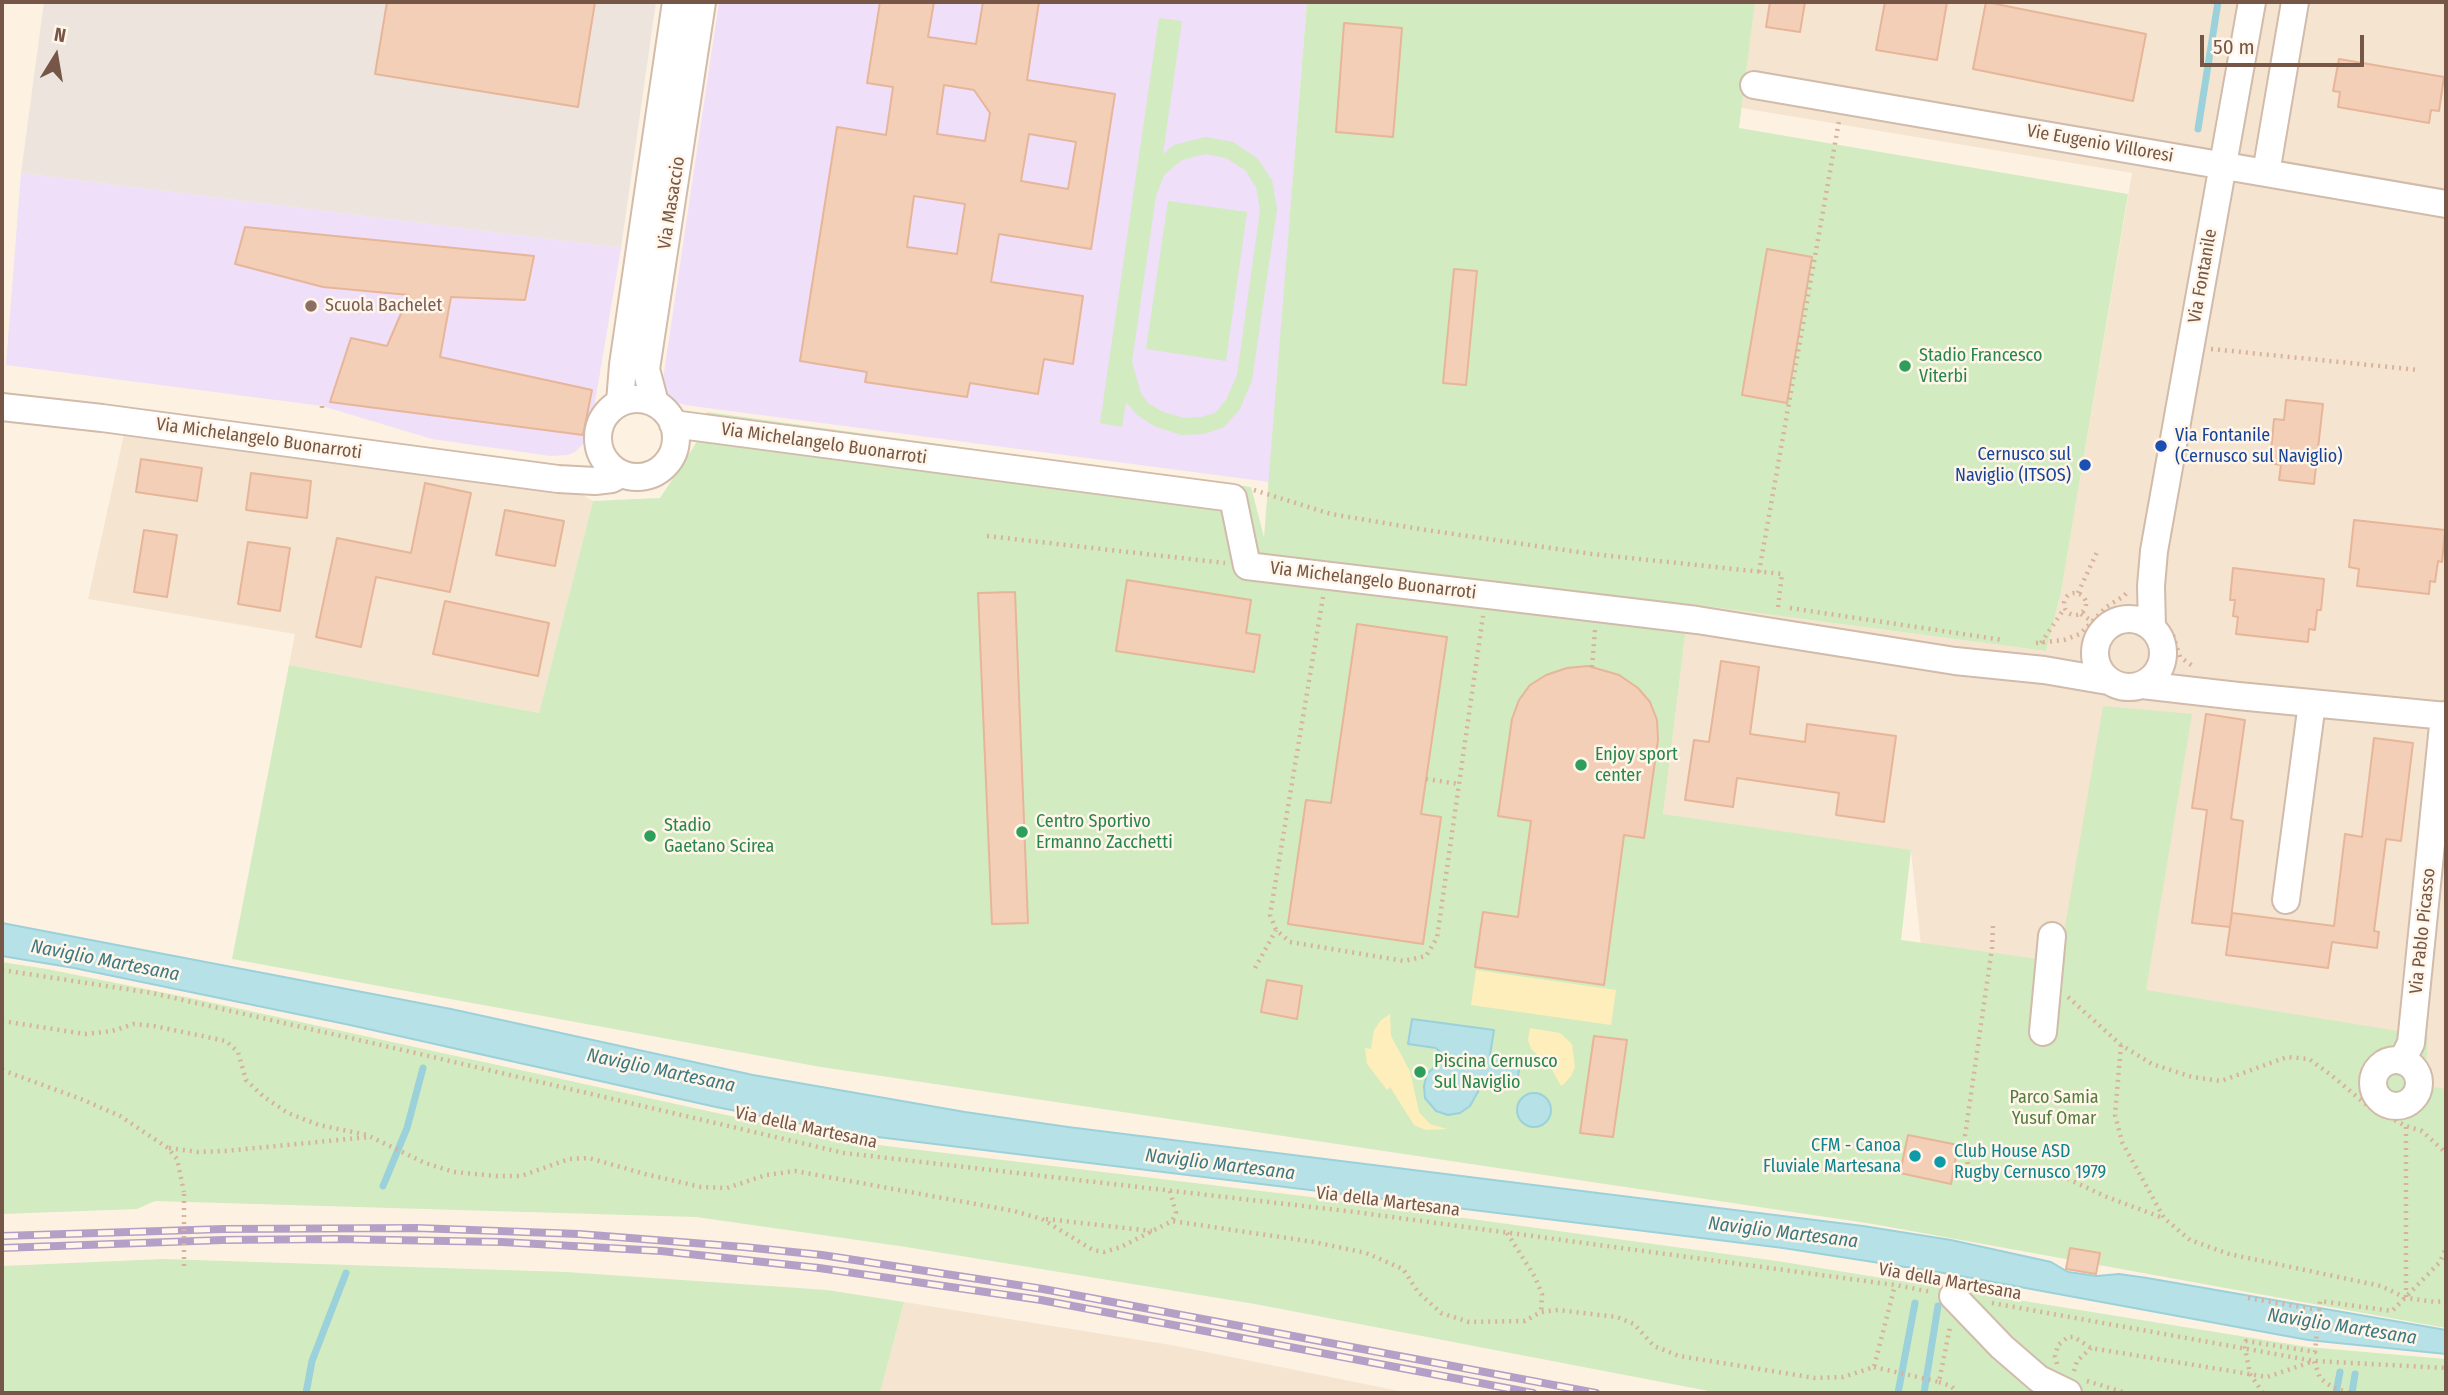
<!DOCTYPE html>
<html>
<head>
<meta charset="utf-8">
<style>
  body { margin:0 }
  #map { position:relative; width:2448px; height:1395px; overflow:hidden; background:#fdf2e2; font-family:"Fira Sans Condensed",sans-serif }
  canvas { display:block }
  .frame { position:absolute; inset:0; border:4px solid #765747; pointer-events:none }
  .north { position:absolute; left:21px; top:21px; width:70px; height:70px; -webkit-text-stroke:5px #fff6e9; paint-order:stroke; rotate:11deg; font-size:19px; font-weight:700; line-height:28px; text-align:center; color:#765747 }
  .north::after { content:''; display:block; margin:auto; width:24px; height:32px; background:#765747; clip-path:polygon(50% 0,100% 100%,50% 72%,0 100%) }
  .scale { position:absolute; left:2200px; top:35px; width:164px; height:32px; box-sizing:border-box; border:4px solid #765747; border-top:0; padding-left:9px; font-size:21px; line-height:24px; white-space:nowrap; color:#765747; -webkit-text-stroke:5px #fff6e9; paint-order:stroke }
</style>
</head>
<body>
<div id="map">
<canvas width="2448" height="1395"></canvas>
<div class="frame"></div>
<div class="north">N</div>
<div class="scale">50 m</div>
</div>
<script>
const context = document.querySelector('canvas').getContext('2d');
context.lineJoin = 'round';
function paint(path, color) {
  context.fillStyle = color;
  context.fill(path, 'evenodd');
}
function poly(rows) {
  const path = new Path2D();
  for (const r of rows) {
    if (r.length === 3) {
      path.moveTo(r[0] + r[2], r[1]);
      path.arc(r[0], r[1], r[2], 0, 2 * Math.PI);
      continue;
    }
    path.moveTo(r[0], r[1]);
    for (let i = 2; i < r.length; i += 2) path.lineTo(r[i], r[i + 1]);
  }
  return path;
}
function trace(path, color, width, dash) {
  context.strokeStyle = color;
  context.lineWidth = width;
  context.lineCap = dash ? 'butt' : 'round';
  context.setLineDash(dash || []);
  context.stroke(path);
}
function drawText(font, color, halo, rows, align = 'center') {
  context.font = font + ' "Fira Sans Condensed",sans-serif';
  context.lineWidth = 5;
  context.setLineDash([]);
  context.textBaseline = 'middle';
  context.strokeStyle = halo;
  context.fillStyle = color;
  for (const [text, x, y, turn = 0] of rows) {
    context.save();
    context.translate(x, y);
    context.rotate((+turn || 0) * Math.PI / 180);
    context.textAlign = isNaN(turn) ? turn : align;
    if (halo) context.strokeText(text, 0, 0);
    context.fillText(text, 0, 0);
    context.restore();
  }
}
const residential = poly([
  [1755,2,2446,2,2446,1291,1948,1204,1911,851,1663,814,1689,604,2046,651,2061,592,2132,173,1741,108],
  [124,434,576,491,593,501,539,713,289,665,295,634,88,599],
  [904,1302,1177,1346,1409,1393,880,1393]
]);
const industrial = poly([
  [44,2,656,2,621,248,21,173]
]);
const education = poly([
  [719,2,1307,2,1269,482,685,405,672,401,665,390,663,379],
  [21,173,621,248,589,438,575,452,568,455,551,456,432,439,322,406,6,365]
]);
const green = poly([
  [1307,2,1755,2,1739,128,2128,194,2061,592,2046,651,1689,604,1663,814,1911,850,1901,940,2059,962,2103,706,2192,714,2146,990,2428,1036,2425,1086,2446,1089,2446,1328,1873,1224,821,1067,232,959,289,665,539,713,593,501,660,498,695,445,707,412,1251,487,1264,537],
  [1159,18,1182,21,1163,154,1174,145,1205,137,1233,142,1257,158,1272,180,1277,209,1252,380,1240,409,1224,427,1204,434,1182,435,1156,427,1137,415,1126,402,1122,427,1100,423],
  [1205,154,1226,158,1245,170,1256,187,1260,210,1237,375,1226,400,1215,413,1201,417,1184,418,1163,412,1148,403,1141,393,1132,362,1156,196,1164,175,1182,160],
  [1168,201,1247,212,1226,361,1146,349],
  [2,962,47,969,200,1000,845,1141,1311,1197,1777,1261,2308,1347,2446,1359,2446,1393,1719,1393,1255,1304,906,1247,696,1217,155,1201,137,1209,2,1214],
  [164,1259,566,1272,827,1290,904,1302,880,1393,2,1393,2,1266]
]);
const sand = poly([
  [1476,970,1616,990,1611,1025,1471,1005],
  [1390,1014,1391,1036,1410,1071,1419,1112,1430,1124,1447,1129,1426,1130,1414,1125,1390,1087,1387,1090,1367,1064,1365,1048,1371,1049,1374,1030,1381,1020],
  [1530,1028,1560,1033,1572,1044,1575,1067,1571,1076,1564,1084,1561,1086,1550,1066,1531,1049,1528,1040]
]);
const water = poly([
  [2,923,451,1009,753,1075,965,1112,1068,1127,1863,1226,1951,1240,2051,1262,2068,1272,2097,1276,2119,1274,2147,1278,2446,1330,2446,1354,2308,1340,1944,1273,1783,1248,853,1134,716,1107,350,1025,74,968,2,956,2,923],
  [1412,1019,1494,1030,1490,1055,1514,1061,1519,1070,1517,1082,1507,1089,1480,1088,1470,1106,1460,1113,1448,1115,1436,1111,1425,1098,1424,1086,1427,1074,1440,1062,1441,1053,1436,1048,1408,1044,1412,1019],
  [1534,1110,17]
]);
const stream = poly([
  [2198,129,2218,2],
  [383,1186,407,1128,423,1068],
  [306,1393,312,1361,346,1273],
  [1898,1393,1915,1303],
  [1924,1393,1938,1306],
  [2336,1393,2340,1372],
  [2352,1393,2355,1374]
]);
const building = poly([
  [387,2,595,2,578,107,375,74,387,2],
  [880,2,934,2,928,37,976,44,983,2,1039,2,1027,80,1115,94,1091,249,999,234,991,282,1083,296,1073,364,1044,359,1038,394,970,383,967,397,865,382,867,372,800,361,837,127,886,135,893,87,867,83,880,2],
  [944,85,974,90,990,113,985,141,937,134,944,85],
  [1029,134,1076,142,1068,189,1021,181,1029,134],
  [914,196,965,204,957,254,907,247,914,196],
  [1770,2,1805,2,1800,32,1766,27,1770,2],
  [1885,2,1947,2,1937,60,1876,50,1885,2],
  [1986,2,2146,34,2133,101,1973,69,1986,2],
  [1344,23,1402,28,1393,137,1336,132,1344,23],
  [2339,59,2444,77,2439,111,2431,110,2429,123,2338,107,2340,92,2333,91,2339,59],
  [245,227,534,256,525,300,451,297,440,357,592,390,583,435,330,402,351,338,387,346,409,295,323,287,235,264,245,227],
  [1767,249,1812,257,1787,403,1742,395,1767,249],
  [1454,269,1477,271,1466,385,1443,383,1454,269],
  [2286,400,2323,404,2314,484,2279,480,2281,465,2270,463,2274,419,2284,420,2286,400],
  [141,459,202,468,197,501,136,492,141,459],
  [251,473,311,481,307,518,246,510,251,473],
  [425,483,471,493,450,592,376,577,361,647,316,637,337,538,411,553,425,483],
  [505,510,564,521,555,566,496,555,505,510],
  [2354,520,2445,530,2442,562,2438,561,2435,582,2430,581,2429,594,2357,586,2359,569,2349,567,2354,520],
  [144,530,177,535,167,597,134,592,144,530],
  [248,542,290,548,280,611,238,604,248,542],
  [2233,568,2324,579,2321,610,2317,610,2315,630,2309,629,2308,642,2236,634,2238,617,2233,616,2235,600,2230,600,2233,568],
  [1127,580,1251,600,1246,633,1260,635,1254,672,1116,651,1127,580],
  [1015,592,1028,923,992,924,978,593,1015,592],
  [445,601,549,623,538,676,433,654,445,601],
  [1357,624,1447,637,1421,814,1441,817,1423,944,1288,924,1306,800,1331,803,1357,624],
  [1721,661,1759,667,1750,734,1805,742,1807,724,1896,736,1884,822,1836,815,1839,793,1737,778,1733,807,1685,800,1694,740,1709,742,1721,661],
  [1588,666,1619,675,1638,688,1650,702,1657,720,1658,740,1644,838,1624,835,1604,985,1475,967,1483,912,1518,917,1531,821,1498,816,1512,719,1519,700,1530,685,1546,675,1567,668,1588,666],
  [2206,714,2245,720,2231,819,2243,821,2230,927,2192,923,2207,810,2192,808,2206,714],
  [2374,738,2413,743,2401,841,2386,839,2374,931,2379,932,2377,948,2332,942,2328,968,2226,955,2232,913,2334,926,2345,834,2362,837,2374,738],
  [1267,980,1302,986,1297,1019,1261,1012,1267,980],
  [1594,1036,1627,1040,1613,1137,1580,1133,1594,1036],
  [1908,1135,1958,1145,1951,1184,1900,1173,1908,1135],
  [2070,1248,2100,1253,2096,1274,2066,1269,2070,1248]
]);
const path = poly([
  [2211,349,2419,370],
  [322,406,322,412],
  [638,486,655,483,669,476,676,466,683,448],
  [1254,490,1331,514,1426,530,1592,554,1782,574,1778,607,1782,607],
  [987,536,1225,563],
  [1759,572,1839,121],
  [2075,604,11],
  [2078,593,2097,552],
  [1323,597,1270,915,1276,930,1290,942,1404,961,1426,956,1437,938,1483,616],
  [1790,608,2003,640],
  [2081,614,2093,622],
  [2173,635,2180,657,2194,667],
  [2036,643,2064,640,2080,634,2106,607,2124,596,2128,591],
  [2041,643,2064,609],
  [1592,667,1595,630],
  [1426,779,1459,784],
  [1993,926,1992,948,1965,1136,1968,1166,1984,1172,2027,1173,2068,1179,2107,1197,2163,1218],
  [1255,968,1276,930],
  [2,970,152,993,407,1051,844,1153,1355,1212,1895,1285,1932,1292],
  [2068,997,2121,1045,2152,1064,2192,1077,2221,1081,2287,1057,2309,1059,2331,1075,2368,1106],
  [2,1021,85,1034,112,1031,134,1024,154,1026,226,1041,238,1052,246,1080,264,1097,288,1113,319,1125,367,1135,425,1163,454,1172,497,1176,521,1176,569,1159,589,1158,645,1174,701,1187,727,1188,766,1175,795,1171,1014,1211,1042,1219,1093,1250,1104,1252,1121,1247,1172,1221,1314,1242,1366,1253,1403,1269,1418,1292,1441,1313,1469,1322,1525,1321,1541,1312,1558,1310,1617,1317,1634,1324,1654,1346,1679,1356,1815,1378,1843,1377,1874,1367,1895,1285],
  [2121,1045,2115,1115,2122,1142,2164,1218,2190,1240,2229,1254,2381,1286,2406,1298,2436,1302,2446,1301],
  [2380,1052,2367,1063,2363,1082,2368,1106,2406,1126,2422,1131,2446,1153],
  [2,1070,81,1099,120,1116,168,1148,177,1159,184,1192],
  [169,1148,198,1152,225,1151,369,1137],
  [1170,1191,1176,1213,1172,1221],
  [1046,1219,1152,1231],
  [1507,1233,1535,1277,1542,1294,1541,1312],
  [2406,1297,2406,1126],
  [2248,1298,2312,1309],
  [1992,1303,2314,1361,2446,1368],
  [2057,1364,2055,1356,2058,1345,2068,1337,2074,1337,2091,1348,2267,1377,2314,1361,2320,1378,2332,1387,2349,1393],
  [1874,1367,1939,1382,1950,1327],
  [2074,1371,2077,1361,2091,1348],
  [2087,1381,2126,1393],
  [1939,1382,1951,1386,1956,1391],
  [2263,1393,2250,1374,2245,1348,2246,1341,2315,1352,2320,1301,2392,1311,2440,1262,2446,1248]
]);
const minor = poly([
  [1754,85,2446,204],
  [2266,173,2295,2],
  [637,438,39],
  [620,402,623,365,676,2],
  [655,403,646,369,702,2],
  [2,407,102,418,558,479,595,481,612,479,621,474],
  [673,424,1233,498,1247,566,1697,620,1955,661,2044,670,2108,681],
  [2129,653,34],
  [2152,628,2151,586,2154,551,2252,2],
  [2142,685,2238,696,2446,716],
  [2286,900,2312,703],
  [2043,1032,2052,936],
  [2396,1083,23],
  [2402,1061,2411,1043,2444,715],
  [1953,1296,2002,1347,2039,1379,2068,1393]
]);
const rail = poly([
  [2,1236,224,1229,417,1228,579,1234,744,1247,822,1255,1043,1289,1596,1393],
  [2,1248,223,1240,336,1239,502,1242,661,1251,819,1268,1041,1300,1533,1393]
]);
const pathBridge = poly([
  [184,1266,184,1192]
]);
const markers = [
  [311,306,7,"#8d6e63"],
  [1905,366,7,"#2e9e5b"],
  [2161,446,7,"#1a4fb4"],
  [2085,465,7,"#1a4fb4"],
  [1581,765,7,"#2e9e5b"],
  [1022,832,7,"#2e9e5b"],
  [650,836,7,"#2e9e5b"],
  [1420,1072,7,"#2e9e5b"],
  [1915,1156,7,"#0f9aa8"],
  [1940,1162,7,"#0f9aa8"]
];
const streetNames = [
  ["Vie Eugenio Villoresi",2100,144,10],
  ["Via Masaccio",672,203,-81],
  ["Via Fontanile",2203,276,-80],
  ["Via Michelangelo Buonarroti",259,439,8],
  ["Via Michelangelo Buonarroti",824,444,8],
  ["Via Michelangelo Buonarroti",1373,581,7],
  ["Via Pablo Picasso",2423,931,-84],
  ["Via della Martesana",806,1128,12],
  ["Via della Martesana",1388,1202,7],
  ["Via della Martesana",1950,1282,10]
];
const educationNames = [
  ["Scuola Bachelet",325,306]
];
const leisureNames = [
  ["Stadio Francesco",1919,356],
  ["Viterbi",1919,377],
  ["Enjoy sport",1595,755],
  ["center",1595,776],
  ["Centro Sportivo",1036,822],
  ["Ermanno Zacchetti",1036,843],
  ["Stadio",664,826],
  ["Gaetano Scirea",664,847],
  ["Piscina Cernusco",1434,1062],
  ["Sul Naviglio",1434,1083]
];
const transitNames = [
  ["Via Fontanile",2175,436],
  ["(Cernusco sul Naviglio)",2175,457],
  ["Cernusco sul",2071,455,"right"],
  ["Naviglio (ITSOS)",2071,476,"right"]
];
const parkNames = [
  ["Parco Samia",2054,1098],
  ["Yusuf Omar",2054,1119]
];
const cultureNames = [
  ["CFM - Canoa",1901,1146],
  ["Fluviale Martesana",1901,1167],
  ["Club House ASD",1954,1152,"left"],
  ["Rugby Cernusco 1979",1954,1173,"left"]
];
const waterNames = [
  ["Naviglio Martesana",105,961,11],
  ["Naviglio Martesana",661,1071,12],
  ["Naviglio Martesana",1220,1165,7],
  ["Naviglio Martesana",1783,1233,7],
  ["Naviglio Martesana",2342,1327,9]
];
paint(residential, '#f5e4d0');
paint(industrial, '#ece4dd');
paint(education, '#efdff9');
paint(green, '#d2ebc0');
paint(sand, '#feeebb');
paint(water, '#b6e1e7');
trace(water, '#9bd1da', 2);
trace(stream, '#9bd1da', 7);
paint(building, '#f4cfb8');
trace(building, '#e7b598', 2);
trace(minor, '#d1bbab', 30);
trace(path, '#d9b29b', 4.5, [2, 5]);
trace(minor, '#fff', 26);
trace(rail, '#b4a0c7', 8);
trace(rail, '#fff6e9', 5, [16]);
trace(pathBridge, '#d9b29b', 4.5, [2, 5]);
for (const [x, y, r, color] of markers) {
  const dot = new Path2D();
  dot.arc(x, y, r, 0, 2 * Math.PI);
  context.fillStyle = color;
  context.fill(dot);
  trace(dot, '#fff6e9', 2.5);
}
drawText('18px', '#765747', '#fff6e9', streetNames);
drawText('18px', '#785e54', '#fff6e9', educationNames, 'left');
drawText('18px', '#27864d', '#fff6e9', leisureNames, 'left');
drawText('18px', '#164399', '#fff6e9', transitNames, 'left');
drawText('18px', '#527c3f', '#fff6e9', parkNames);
drawText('18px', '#0d838f', '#fff6e9', cultureNames, 'right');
drawText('italic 19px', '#3d7983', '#fff6e9', waterNames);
</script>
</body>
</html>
